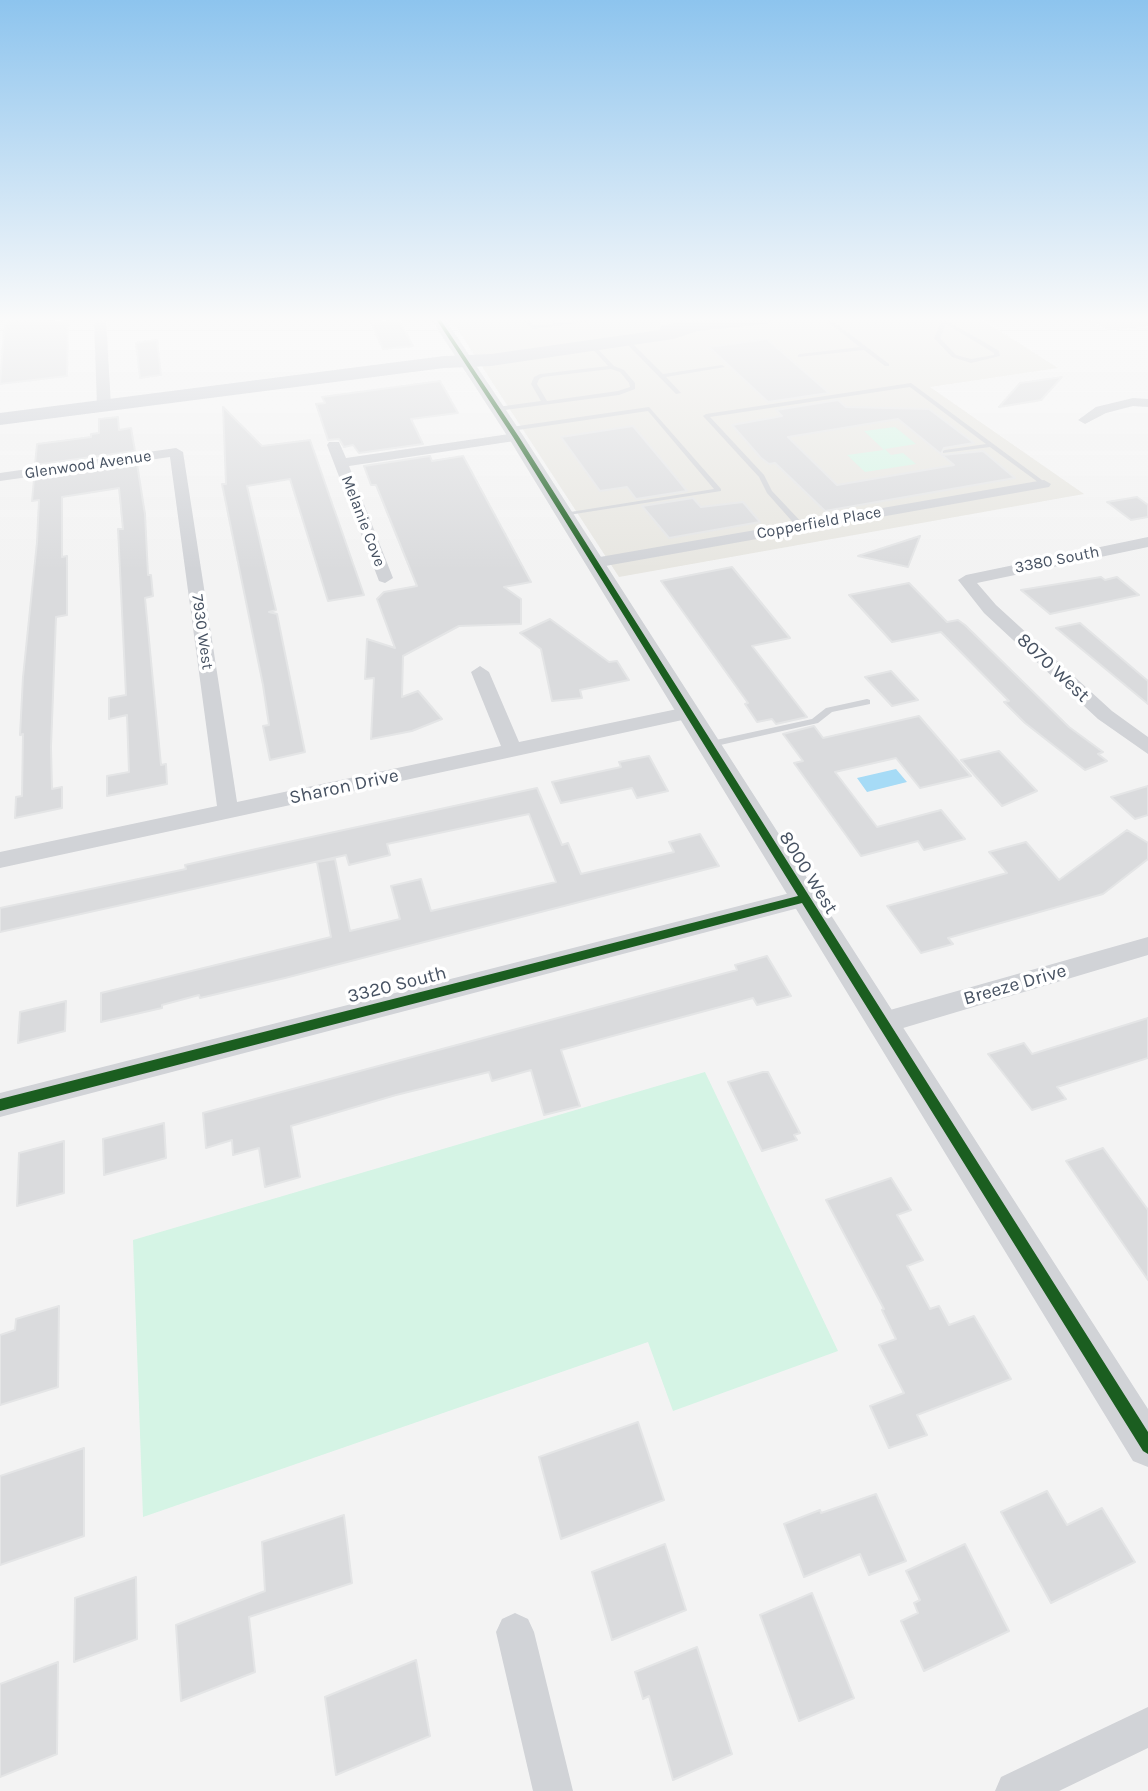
<!DOCTYPE html>
<html>
<head>
<meta charset="utf-8">
<style>
  body { margin:0 }
  canvas { display:block; background:#f3f3f3 }
</style>
</head>
<body>
<canvas width="1148" height="1791"></canvas>
<script>
const context = document.querySelector('canvas').getContext('2d');
context.lineJoin = 'round';
function paint(path, color) {
  context.fillStyle = color;
  context.fill(path, 'evenodd');
}
function poly(rows) {
  const path = new Path2D();
  for (const r of rows) {
    path.moveTo(r[0], r[1]);
    for (let i = 2; i < r.length; i += 2) path.lineTo(r[i], r[i + 1]);
  }
  return path;
}
function trace(path, color, width, dash) {
  context.strokeStyle = color;
  context.lineWidth = width;
  context.lineCap = dash ? 'butt' : 'round';
  context.setLineDash(dash || []);
  context.stroke(path);
}
function drawText(font, color, halo, rows, align = 'center') {
  context.font = font + ' Karla,sans-serif';
  context.lineWidth = 7;
  context.setLineDash([]);
  context.textBaseline = 'middle';
  context.strokeStyle = halo;
  context.fillStyle = color;
  for (const [text, x, y, turn = 0] of rows) {
    context.save();
    context.translate(x, y);
    context.rotate((+turn || 0) * Math.PI / 180);
    context.textAlign = isNaN(turn) ? turn : align;
    if (halo) context.strokeText(text, 0, 0);
    context.fillText(text, 0, 0);
    context.restore();
  }
}
const commercial = poly([
  [451,319,981,319,1058,368,930,387,1084,494,619,577],
  [1089,319,1148,319,1148,326,1109,331]
]);
const green = poly([
  [895,427,916,444,885,449,891,455,903,453,916,464,865,472,847,455,884,450,864,431],
  [705,1072,838,1351,673,1411,648,1342,143,1517,133,1240]
]);
const water = poly([
  [896,769,907,782,867,792,857,778]
]);
const building = poly([
  [5,319,68,322,67,376,0,384,5,319],
  [399,320,413,346,383,349,371,323,399,320],
  [767,339,829,393,768,402,709,347,767,339],
  [157,340,161,375,140,378,136,343,157,340],
  [1062,377,1041,400,999,407,1020,383,1062,377],
  [440,381,458,413,411,419,423,444,359,453,353,445,344,447,339,439,328,440,316,404,325,403,322,397,440,381],
  [838,400,846,407,929,409,974,443,944,448,941,454,898,419,788,437,837,485,954,465,942,455,983,451,1015,478,825,511,775,463,769,464,761,458,732,425,782,416,776,410,838,400],
  [223,407,262,446,310,440,364,595,328,601,290,479,247,486,276,610,269,612,277,614,305,752,270,760,263,726,269,725,263,685,222,484,226,484,223,407],
  [118,417,119,430,131,428,135,451,35,465,37,444,91,437,91,434,99,433,99,419,118,417],
  [633,426,669,469,687,491,636,499,627,487,600,491,561,437,633,426],
  [430,456,432,461,463,456,531,582,504,587,521,599,521,624,459,626,403,656,402,697,418,691,442,719,412,731,371,739,374,678,365,679,367,639,395,648,377,599,384,592,417,586,376,485,371,485,364,466,430,456],
  [137,464,145,514,148,575,151,575,153,596,145,598,161,765,166,764,167,784,107,796,107,776,129,772,127,715,109,719,109,698,126,695,118,529,123,529,119,488,62,497,62,557,67,556,67,615,56,617,51,747,52,789,62,787,62,808,15,818,16,797,22,796,23,734,20,735,23,677,37,542,39,500,32,501,34,479,137,464],
  [1137,497,1148,505,1148,517,1131,520,1107,502,1137,497],
  [693,498,701,507,743,502,760,522,669,538,642,506,693,498],
  [920,536,908,567,858,556,920,536],
  [732,567,790,638,752,646,807,717,776,724,772,719,757,722,745,704,748,703,661,581,732,567],
  [1101,577,1105,580,1117,577,1139,595,1050,614,1021,590,1101,577],
  [909,583,947,622,958,620,965,625,1069,727,1103,752,1098,754,1107,761,1085,770,1025,723,1004,702,1009,701,941,632,892,642,849,595,909,583],
  [550,619,609,662,617,661,629,680,580,690,582,698,552,701,541,649,520,633,550,619],
  [1080,623,1148,681,1148,704,1056,628,1080,623],
  [891,671,904,685,918,700,892,706,865,677,891,671],
  [919,716,971,776,920,788,896,758,835,772,877,827,941,810,965,839,924,850,918,841,861,856,794,763,803,761,783,734,814,726,823,738,919,716],
  [999,751,1037,791,1002,806,961,760,999,751],
  [649,756,668,791,637,798,632,788,561,803,552,782,621,767,619,762,649,756],
  [1148,786,1148,815,1135,819,1111,797,1148,786],
  [537,788,562,845,568,843,581,874,674,852,669,842,700,834,719,866,285,978,200,998,199,995,162,1005,162,1008,101,1022,101,993,331,937,317,862,335,859,350,931,400,919,391,886,421,879,431,911,556,882,529,814,387,844,390,855,349,865,346,855,0,932,0,908,186,869,185,865,247,851,537,788],
  [1127,830,1148,843,1148,859,1103,894,948,938,953,944,921,953,887,906,1007,873,989,852,1026,842,1059,880,1127,830],
  [767,956,791,996,757,1005,753,998,561,1050,580,1106,544,1115,531,1070,492,1081,489,1072,396,1095,291,1126,300,1177,265,1187,259,1148,233,1155,232,1140,206,1148,203,1113,737,970,735,965,767,956],
  [66,1001,65,1031,18,1043,20,1012,66,1001],
  [1148,1018,1148,1058,1057,1087,1066,1099,1032,1110,988,1054,1024,1043,1032,1054,1148,1018],
  [763,1072,768,1072,800,1133,794,1135,797,1140,762,1151,728,1082,763,1072],
  [164,1123,166,1158,104,1175,103,1139,164,1123],
  [64,1141,64,1193,17,1206,19,1153,64,1141],
  [1103,1148,1148,1210,1148,1280,1066,1161,1103,1148],
  [891,1178,911,1210,897,1215,923,1260,907,1266,930,1309,939,1306,949,1325,974,1316,1011,1379,917,1415,927,1435,889,1448,870,1406,904,1393,879,1345,896,1339,882,1310,884,1309,826,1200,891,1178],
  [59,1306,58,1387,0,1405,0,1335,15,1330,16,1319,59,1306],
  [638,1422,664,1500,561,1539,539,1457,638,1422],
  [84,1448,84,1536,0,1565,0,1476,84,1448],
  [1047,1491,1067,1525,1102,1508,1135,1562,1051,1603,1001,1512,1047,1491],
  [876,1494,906,1561,869,1575,860,1554,804,1577,784,1524,820,1510,821,1513,876,1494],
  [344,1515,352,1583,249,1617,255,1672,181,1701,176,1625,265,1591,262,1542,344,1515],
  [665,1544,686,1610,612,1640,592,1572,665,1544],
  [965,1544,1009,1631,924,1671,901,1621,918,1613,914,1603,920,1600,906,1571,965,1544],
  [136,1577,137,1639,74,1662,75,1598,136,1577],
  [812,1593,854,1698,799,1721,760,1615,812,1593],
  [697,1647,732,1754,673,1780,649,1696,643,1699,635,1672,697,1647],
  [416,1660,430,1736,336,1775,325,1697,416,1660],
  [58,1662,57,1754,0,1777,0,1684,58,1662]
]);
const service = poly([
  [522,319,528,319,534,325,553,324,550,319,554,319,557,323,594,319,608,319,533,329,522,319],
  [678,319,683,319,694,329,689,330,678,319],
  [824,319,830,319,889,364,889,366,885,366,864,350,798,357,798,355,800,354,860,347,824,319],
  [937,319,943,319,986,343,999,351,1000,356,971,363,952,357,934,338,941,322,937,319],
  [946,324,994,353,994,355,971,359,956,355,940,338,946,324],
  [625,340,629,340,663,374,722,365,725,367,666,377,681,393,676,394,625,342,625,340],
  [594,345,614,366,624,370,635,383,635,389,619,395,497,411,494,409,497,407,541,401,531,384,534,377,540,374,608,366,591,347,594,345],
  [611,369,620,372,629,383,630,387,618,391,547,401,537,384,539,379,543,377,611,369],
  [911,383,1046,483,1046,485,1042,485,990,447,943,453,943,451,945,450,986,444,910,387,710,417,764,475,772,491,805,526,801,528,798,528,767,493,759,477,703,416,706,414,911,383],
  [649,407,721,489,721,491,562,516,560,515,564,513,714,489,648,411,511,431,508,429,511,427,649,407],
  [867,699,870,700,870,704,832,712,818,723,707,748,702,745,707,742,812,719,826,708,867,699]
]);
const minor = poly([
  [94,319,106,319,111,406,104,410,97,406,94,319],
  [1133,398,1148,399,1148,407,1133,406,1106,413,1085,424,1078,420,1096,407,1133,398],
  [516,433,523,437,521,440,349,466,393,578,385,583,379,581,327,445,329,442,339,442,346,458,516,433],
  [176,448,183,452,237,802,501,746,471,672,480,666,489,672,519,742,687,707,697,713,687,719,0,868,0,852,217,806,170,457,0,481,0,473,176,448],
  [1044,480,1051,484,1049,487,594,568,586,563,594,558,1044,480],
  [1148,537,1148,547,977,583,996,605,1112,711,1148,737,1148,754,1098,719,984,613,958,580,966,575,1148,537],
  [802,890,810,893,813,899,810,905,0,1117,0,1093,802,890],
  [1148,937,1148,955,883,1034,874,1030,870,1023,874,1016,883,1012,1148,937],
  [515,1613,528,1619,534,1632,573,1791,533,1791,496,1632,502,1619,515,1613],
  [1148,1707,1148,1748,1059,1791,995,1791,1001,1777,1148,1707]
]);
const tertiary = poly([
  [431,319,445,319,524,437,1148,1409,1148,1467,1133,1461,508,437,431,319]
]);
const primary = poly([
  [716,319,775,319,766,324,698,331,673,339,491,366,444,368,0,425,0,413,444,356,491,354,660,330,662,325,668,324,716,319]
]);
const cycleway = poly([
  [436,319,440,319,519,437,1148,1432,1148,1454,1143,1451,802,903,0,1111,0,1099,798,896,513,437,436,319]
]);
const farStreetnames = [
  ["Glenwood Avenue",88,465,-8],
  ["Melanie Cove",363,521,69],
  ["Copperfield Place",819,523,-10],
  ["3380 South",1057,560,-11],
  ["7930 West",202,632,82]
];
const streetNames = [
  ["8070 West",1053,668,43],
  ["Sharon Drive",344,787,-12],
  ["8000 West",808,873,58],
  ["3320 South",397,985,-14],
  ["Breeze Drive",1015,985,-16]
];
paint(commercial, '#e7e6e1');
paint(green, '#d5f4e5');
paint(water, '#a6dbf6');
paint(building, '#dadbdd');
trace(building, '#e4e5e6', 2);
paint(service, '#d1d3d7');
paint(minor, '#d1d3d7');
paint(tertiary, '#d1d3d7');
paint(primary, '#cbced4');
paint(cycleway, '#1b5e20');
const sky = context.createLinearGradient(0, 0, 0, 570);
sky.addColorStop(0, '#8dc4ee');
sky.addColorStop(0.56, '#fafafa');
sky.addColorStop(1, '#fafafa00');
context.fillStyle = sky;
context.fillRect(0, 0, 1148, 570);
drawText('16px', '#475262', '#fff', farStreetnames);
drawText('19px', '#475262', '#fff', streetNames);
</script>
</body>
</html>
